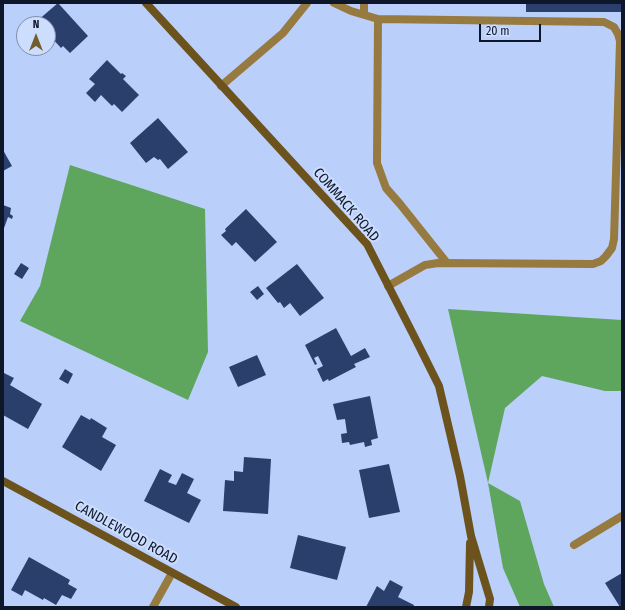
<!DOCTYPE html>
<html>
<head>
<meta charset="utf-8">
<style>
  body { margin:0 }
  #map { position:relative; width:625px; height:610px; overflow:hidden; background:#bad0fb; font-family:"Fira Sans Condensed",sans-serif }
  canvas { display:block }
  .frame { position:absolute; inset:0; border:4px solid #0e172a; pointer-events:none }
  .north { position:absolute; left:16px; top:16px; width:40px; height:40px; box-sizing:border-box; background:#cdddfe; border:1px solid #818ea9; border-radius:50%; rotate:0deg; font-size:11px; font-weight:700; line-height:16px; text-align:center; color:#0e172a }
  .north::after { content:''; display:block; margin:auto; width:14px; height:18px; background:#745d2d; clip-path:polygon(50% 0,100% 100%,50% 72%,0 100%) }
  .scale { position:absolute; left:479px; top:24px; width:62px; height:18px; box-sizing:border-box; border:2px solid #0e172a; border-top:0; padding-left:5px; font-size:12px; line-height:14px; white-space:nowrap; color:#0e172a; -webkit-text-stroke:3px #cdddfe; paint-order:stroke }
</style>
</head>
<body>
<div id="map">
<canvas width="625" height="610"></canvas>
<div class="frame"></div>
<div class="north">N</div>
<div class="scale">20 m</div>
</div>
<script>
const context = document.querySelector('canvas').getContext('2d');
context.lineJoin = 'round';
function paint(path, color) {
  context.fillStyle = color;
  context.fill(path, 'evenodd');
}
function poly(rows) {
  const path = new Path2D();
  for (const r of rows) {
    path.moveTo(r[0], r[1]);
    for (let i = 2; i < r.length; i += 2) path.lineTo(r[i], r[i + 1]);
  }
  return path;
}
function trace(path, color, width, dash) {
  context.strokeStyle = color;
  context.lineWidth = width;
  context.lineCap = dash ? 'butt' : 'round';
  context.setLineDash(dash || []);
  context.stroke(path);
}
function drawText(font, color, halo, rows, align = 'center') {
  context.font = font + ' "Fira Sans Condensed",sans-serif';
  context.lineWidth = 4;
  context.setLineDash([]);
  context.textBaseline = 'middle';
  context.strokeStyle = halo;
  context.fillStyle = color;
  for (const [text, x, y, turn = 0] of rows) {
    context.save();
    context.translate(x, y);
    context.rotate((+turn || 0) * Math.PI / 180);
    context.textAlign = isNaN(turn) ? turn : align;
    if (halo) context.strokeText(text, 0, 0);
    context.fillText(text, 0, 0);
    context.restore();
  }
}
const forest = poly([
  [70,165,205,209,208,352,188,400,20,321,40,286],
  [448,309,622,320,622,391,605,391,542,376,505,408,488,483,520,501,544,584,554,607,520,607,503,568,488,483]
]);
const building = poly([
  [58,3,88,36,70,53,63,46,61,48,51,37,49,38,48,36,48,24,40,24,37,21],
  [526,3,622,3,622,12,526,12],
  [107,60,121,74,122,73,126,76,123,79,139,95,122,112,114,104,112,106,101,95,95,102,86,93,95,84,89,79],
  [158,118,188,152,168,169,160,159,158,160,154,157,146,163,130,143],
  [3,150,12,166,3,171],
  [3,205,11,208,10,214,13,216,12,219,8,217,3,231],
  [246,209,277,242,255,262,236,242,232,246,221,235,226,231,225,229],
  [21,263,29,268,22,279,14,274],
  [297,264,324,298,300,316,290,303,284,308,280,302,278,303,266,288],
  [258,286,264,294,257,300,250,292],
  [336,328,351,356,365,348,370,357,354,364,356,367,329,381,328,379,323,382,317,369,323,366,318,356,314,358,317,364,315,365,305,345],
  [257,355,266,375,238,387,229,367],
  [65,369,73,374,68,384,59,379],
  [4,373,14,378,10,385,42,404,28,429,3,415,3,375],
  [370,396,378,438,371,440,372,445,365,447,364,442,350,445,349,442,342,443,341,434,347,433,345,419,337,420,333,404],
  [81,415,90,420,91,418,107,428,102,437,116,445,101,471,62,447],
  [244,457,271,459,268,514,223,511,225,480,234,481,234,471,243,472],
  [389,464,400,512,369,518,359,470],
  [160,469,172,475,168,482,176,485,182,473,194,479,187,493,201,500,189,523,144,501],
  [298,535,346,547,337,580,290,568],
  [29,557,70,580,68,584,77,589,71,599,62,595,56,605,44,598,43,600,25,590,22,596,11,590],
  [622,573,622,607,620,607,605,583],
  [390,580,403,587,398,597,414,605,413,607,366,607,377,586,384,591]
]);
const lane = poly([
  [334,3,351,11,378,19,604,22,614,27,618,34,620,41,614,239,612,248,606,256,601,261,593,264,438,263,425,265,388,286],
  [364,14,364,3],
  [378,19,377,163,386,188,400,204,447,263],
  [574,545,622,516]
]);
const street = poly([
  [221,86,283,33,307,3],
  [153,607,172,573]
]);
const secondary = poly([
  [146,3,367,244,415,338,439,386,460,476,471,536,490,599,489,607],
  [3,481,236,607],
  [466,607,469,592,470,543]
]);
const streetNames = [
  ["COMMACK ROAD",346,205,49],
  ["CANDLEWOOD ROAD",126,533,29]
];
paint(forest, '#5ea65d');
paint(building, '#2b3f6c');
trace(lane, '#967a3f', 8);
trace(street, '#967a3f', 8);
trace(secondary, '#6c531e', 8);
drawText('14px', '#0e172a', '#cdddfe', streetNames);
</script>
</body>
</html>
